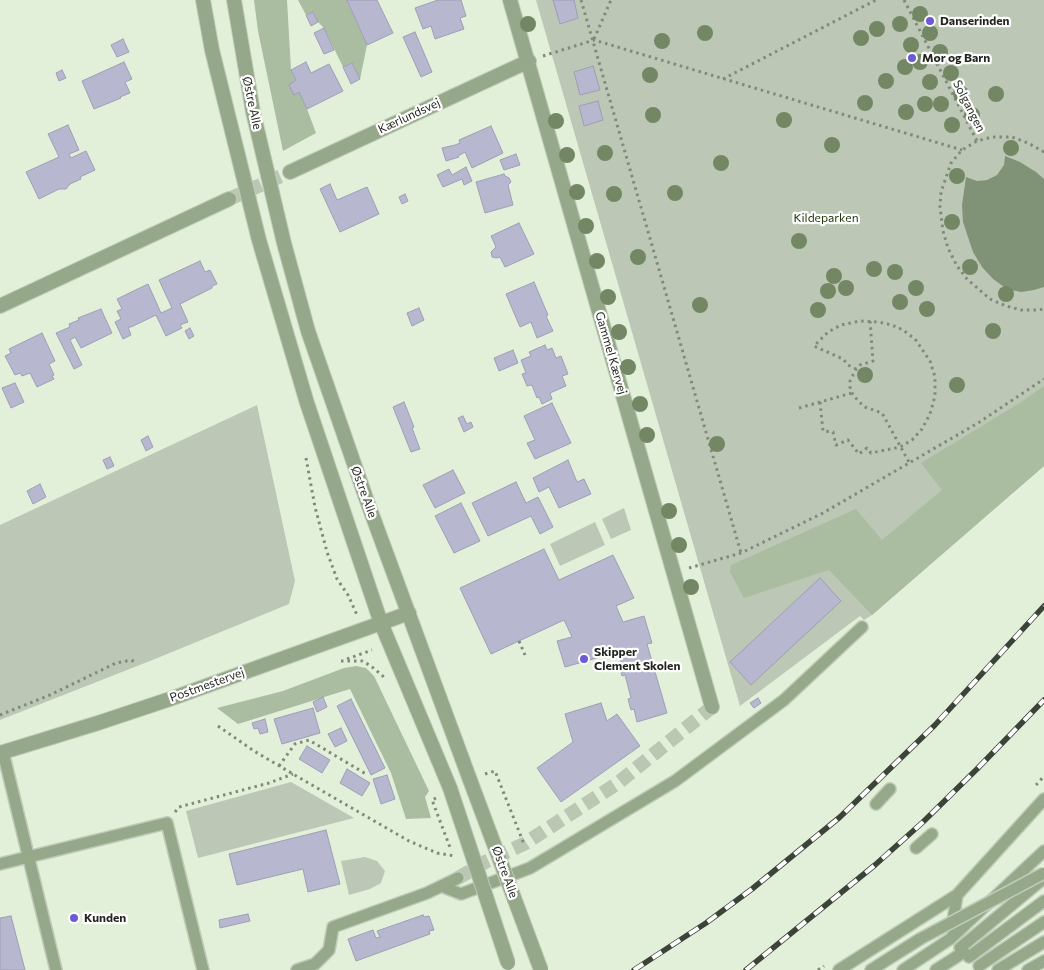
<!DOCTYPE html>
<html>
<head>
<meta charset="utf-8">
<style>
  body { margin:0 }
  canvas { display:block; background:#e2f0d9 }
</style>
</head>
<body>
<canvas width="1044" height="970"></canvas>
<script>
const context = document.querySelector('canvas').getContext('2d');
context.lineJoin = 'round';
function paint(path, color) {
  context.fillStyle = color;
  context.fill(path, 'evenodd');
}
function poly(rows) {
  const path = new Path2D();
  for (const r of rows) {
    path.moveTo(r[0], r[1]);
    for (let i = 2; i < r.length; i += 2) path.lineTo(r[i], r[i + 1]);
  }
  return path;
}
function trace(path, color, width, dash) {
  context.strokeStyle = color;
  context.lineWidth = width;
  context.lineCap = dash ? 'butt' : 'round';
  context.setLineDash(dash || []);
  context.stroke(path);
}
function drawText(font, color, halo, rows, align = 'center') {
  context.font = font + ' Commissioner,sans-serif';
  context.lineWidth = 4.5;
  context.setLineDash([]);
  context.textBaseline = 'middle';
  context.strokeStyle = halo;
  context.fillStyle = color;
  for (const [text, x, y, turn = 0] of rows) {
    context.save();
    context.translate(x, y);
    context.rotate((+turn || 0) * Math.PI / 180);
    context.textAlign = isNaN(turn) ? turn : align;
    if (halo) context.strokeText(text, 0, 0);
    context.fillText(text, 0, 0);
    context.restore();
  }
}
const green = poly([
  [536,0,1044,0,1044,466,872,615,864,620,860,616,740,706],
  [257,405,295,581,289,604,155,659,0,720,0,525],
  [624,508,631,530,611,539,602,519],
  [595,522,605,545,560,566,550,544],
  [291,782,354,818,198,858,186,811],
  [365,857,377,861,385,871,381,883,370,889,349,895,341,861]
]);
const forest = poly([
  [254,0,287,0,291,70,296,80,294,81,294,94,299,92,307,109,316,133,283,151,258,31],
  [298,0,347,0,367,45,360,79,352,63,343,67,324,28,318,22,313,12,306,15],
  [1044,386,1044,466,872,615,829,570,744,598,730,572,731,565,856,509,882,540,942,490,921,463,1018,404],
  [356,666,366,668,374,676,429,791,425,797,431,818,406,819,391,773,350,689,238,724,217,708,283,691,344,668]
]);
const water = poly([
  [1005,156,1020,162,1036,172,1044,179,1044,287,1034,290,1021,292,1007,289,993,279,982,267,973,252,963,222,962,205,966,177,977,181,987,180,997,175,1004,165]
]);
const building = poly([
  [347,0,377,0,393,33,367,45,347,0],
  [438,0,461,0,466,16,460,18,464,29,435,39,431,26,423,29,415,8,438,0],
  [553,0,574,0,578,18,560,24,553,0],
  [313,12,318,22,311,26,306,15,313,12],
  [324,28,334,50,324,54,314,33,324,28],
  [415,32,432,72,421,77,403,37,415,32],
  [123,39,129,52,117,57,111,45,123,39],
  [124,62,132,79,125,82,130,93,120,97,121,98,94,109,82,81,124,62],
  [306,62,311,73,329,64,343,91,307,109,299,92,294,95,289,85,296,80,291,70,306,62],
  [352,63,360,79,351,84,343,67,352,63],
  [593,66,600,90,580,95,574,72,593,66],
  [62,70,66,78,59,81,56,73,62,70],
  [598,101,603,120,584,126,579,106,598,101],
  [68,125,79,150,69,154,71,158,86,151,95,170,80,177,81,179,70,184,66,189,59,189,39,199,26,172,59,157,48,134,68,125],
  [491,126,503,153,472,168,465,152,458,156,459,157,446,161,442,148,455,145,460,143,459,140,491,126],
  [516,154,520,165,504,170,500,160,516,154],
  [466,167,472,181,464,185,462,179,443,187,437,175,449,169,452,175,466,167],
  [504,174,505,176,509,178,511,182,508,185,513,205,485,213,476,182,504,174],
  [330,184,337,200,367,187,379,214,340,232,320,189,330,184],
  [405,194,408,201,402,204,399,197,405,194],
  [519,223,534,254,505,267,500,257,496,258,492,257,491,252,496,247,491,236,519,223],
  [200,261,205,272,210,270,217,284,212,286,212,288,180,304,188,322,180,325,182,328,166,336,156,315,131,327,128,327,131,335,123,339,115,322,121,319,117,311,122,309,117,299,148,284,161,313,172,308,159,280,200,261],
  [534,282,548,315,546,316,553,331,537,338,531,322,520,327,506,294,534,282],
  [419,308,424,320,412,326,407,313,419,308],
  [101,309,112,333,81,348,75,337,70,340,82,365,74,369,56,333,70,327,69,324,79,320,78,318,101,309],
  [190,328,194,336,189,339,185,331,190,328],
  [42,333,55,361,49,364,54,375,52,376,54,379,37,387,30,373,22,376,20,373,15,375,5,356,11,353,9,349,42,333],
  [545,345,547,350,552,348,556,358,561,356,568,374,562,376,566,386,550,393,552,399,542,404,539,397,537,398,532,385,527,386,522,374,526,373,521,360,531,356,529,352,545,345],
  [513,350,518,363,499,371,494,358,513,350],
  [15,383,24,402,11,408,2,388,15,383],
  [404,402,414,427,412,428,420,449,411,452,393,407,404,402],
  [552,403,571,443,535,459,527,443,535,440,524,416,552,403],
  [463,416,467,424,471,422,473,427,464,432,458,418,463,416],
  [148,436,153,447,146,451,141,440,148,436],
  [110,457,114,466,107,469,103,460,110,457],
  [568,460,577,482,584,479,591,494,559,508,549,487,539,492,533,478,568,460],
  [453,470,465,493,435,508,423,485,453,470],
  [516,482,526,503,538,497,553,527,540,534,531,516,488,536,472,503,516,482],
  [40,484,46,497,33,504,27,491,40,484],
  [461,503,480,541,454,553,435,516,461,503],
  [544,549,559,580,613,555,634,598,616,606,623,622,644,616,652,643,647,644,667,713,637,722,634,709,631,710,628,699,631,698,625,675,622,676,619,665,621,664,618,652,565,667,557,641,572,637,564,620,491,654,460,588,544,549],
  [820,578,841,601,751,685,730,662,820,578],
  [323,697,327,707,317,712,313,702,323,697],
  [758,698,761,703,754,708,750,703,758,698],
  [351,699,385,768,371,775,337,706,351,699],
  [601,703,607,721,617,714,640,746,561,802,537,768,573,742,565,714,601,703],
  [313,708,320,733,282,744,274,719,313,708],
  [265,719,268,732,260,734,258,728,254,729,252,723,265,719],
  [341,728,347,741,335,747,328,734,341,728],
  [307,746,330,760,322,773,299,759,307,746],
  [347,769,370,783,362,796,340,783,347,769],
  [387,775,395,799,381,804,373,779,387,775],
  [326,830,340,884,308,892,303,869,237,885,229,854,326,830],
  [248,914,250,921,220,928,219,920,248,914],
  [423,915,424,917,429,916,434,930,429,931,430,934,356,961,348,939,373,930,376,938,380,937,377,931,423,915],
  [11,916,25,970,0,970,0,918,11,916]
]);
const minorTunnel = poly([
  [229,199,290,172],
  [458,878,487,861,524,844,618,783,712,707]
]);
const path = poly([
  [581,0,741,553],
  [904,0,977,141],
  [594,39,611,0],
  [543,56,594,40,962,150],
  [723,79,876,0],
  [1044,152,1028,143,1012,137,992,137,977,141,962,150,951,163,941,192,940,207,943,231,948,248,957,266,967,279,990,299,1006,306,1021,310,1037,310,1044,309],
  [870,321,873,361,860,365,856,369,850,381,850,387,852,393,858,401,865,407,882,413,910,464],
  [820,402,823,431,833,432,836,445,848,440,859,454,867,448,871,453,900,447,912,440,922,429,930,414,935,396,935,377,930,361,915,339,903,330,892,325,879,322,860,321,841,325,828,332,814,346,843,359,848,365,856,369],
  [799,408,852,393],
  [306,458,315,507,327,552,337,579,348,595,357,615],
  [689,568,741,553,823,513,978,423,1044,379],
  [519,641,525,655],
  [347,659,372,650],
  [341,661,362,661,371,666,384,677],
  [0,715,50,695,116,663,131,660,137,663],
  [218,726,254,751,293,774,409,841,437,853,455,856],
  [279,766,295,744,309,740,366,774],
  [485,774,495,771,524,844],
  [1036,785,1044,776],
  [436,798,432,800,451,850],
  [175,812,179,807,269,783,293,774],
  [818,970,824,966]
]);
const service = poly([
  [3,752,56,970],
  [876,804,890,789],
  [916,848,932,834],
  [0,864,167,823,203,970],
  [441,886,461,894,530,868,675,781,784,700,862,627],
  [952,928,957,895],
  [960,948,1044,878],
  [969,957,1044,901],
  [979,966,1044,922],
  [297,970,315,964,329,950,333,927,427,893,458,878],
  [839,970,957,895,1044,799],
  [871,970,920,939],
  [903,970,950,939,1044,851],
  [936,970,964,952],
  [998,970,1044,942],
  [1028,970,1044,961]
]);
const minor = poly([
  [510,0,712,707],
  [290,172,529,61],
  [0,306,229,199],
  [0,753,98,723,170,699,409,613]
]);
const tertiary = poly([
  [203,0,212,50,259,240,307,403,381,623,450,788],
  [234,0,253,112,284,243,308,331,367,501,470,780]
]);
const rail = poly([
  [634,970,706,923,752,889,840,817,935,725,1044,606],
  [746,970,875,865,923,822,977,769,1044,700]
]);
const serviceBridge = poly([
  [920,939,1044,873]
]);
const tertiaryBridge = poly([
  [470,780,541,970],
  [450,788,508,963]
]);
const trees = [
  [920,14],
  [528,24],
  [900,24],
  [877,29],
  [705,33],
  [930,33],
  [861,38],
  [662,41],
  [911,45],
  [940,52],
  [920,62],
  [905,67],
  [951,73],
  [650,75],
  [886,81],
  [930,82],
  [961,94],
  [996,94],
  [865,103],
  [925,104],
  [941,104],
  [906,112],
  [653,115],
  [972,115],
  [784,120],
  [556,121],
  [952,125],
  [832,145],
  [1011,148],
  [605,153],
  [567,155],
  [721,163],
  [957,176],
  [577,192],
  [675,193],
  [614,194],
  [952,222],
  [586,226],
  [799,241],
  [638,257],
  [597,261],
  [970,267],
  [874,269],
  [895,272],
  [834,276],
  [846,288],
  [916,288],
  [828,291],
  [1006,294],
  [608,297],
  [900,302],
  [700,305],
  [927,309],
  [818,310],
  [993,331],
  [619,332],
  [628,367],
  [865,375],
  [957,385],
  [640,404],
  [647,435],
  [717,444],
  [669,511],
  [679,545],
  [691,587]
];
const markers = [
  [930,21,5,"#6c5bd5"],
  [912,58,5,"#6c5bd5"],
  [584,659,5,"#6c5bd5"],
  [74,918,5,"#6c5bd5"]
];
const poiNames = [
  ["Danserinden",940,21],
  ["Mor og Barn",922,58],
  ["Skipper",594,652],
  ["Clement Skolen",594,666],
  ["Kunden",84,918]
];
const streetNames = [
  ["Østre Alle",252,103,78],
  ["Solgangen",969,106,63],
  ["Kærlundsvej",409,116,-25],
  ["Gammel Kærvej",611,353,74],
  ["Østre Alle",364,492,70],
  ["Postmestervej",207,685,-20],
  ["Østre Alle",505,872,70]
];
const parkNames = [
  ["Kildeparken",826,218]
];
paint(green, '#bcc8b5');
paint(forest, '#aabda0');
paint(water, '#819377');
paint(building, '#b7b7d0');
trace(building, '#9e9eb6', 1);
trace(minorTunnel, '#bbc7b3', 14, [14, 7]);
trace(service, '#bfcbb7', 14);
trace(minor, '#bfcbb7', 16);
trace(tertiary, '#bfcbb7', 16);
trace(path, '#808a7a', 3, [2.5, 4]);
trace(service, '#95a88a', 11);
trace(minor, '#95a88a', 14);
trace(tertiary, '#95a88a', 14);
trace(rail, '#3c4339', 5.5);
trace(rail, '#fff', 4, [11]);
trace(serviceBridge, '#bfcbb7', 14, []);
trace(tertiaryBridge, '#bfcbb7', 16, []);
trace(serviceBridge, '#95a88a', 11);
trace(tertiaryBridge, '#95a88a', 14);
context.fillStyle = '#738764';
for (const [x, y] of trees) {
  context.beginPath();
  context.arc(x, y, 8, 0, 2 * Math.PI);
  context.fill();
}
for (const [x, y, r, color] of markers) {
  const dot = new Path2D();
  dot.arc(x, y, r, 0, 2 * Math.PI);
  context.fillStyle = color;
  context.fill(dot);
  trace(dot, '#fff', 2);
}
drawText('bold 12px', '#1f241c', '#fff', poiNames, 'left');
drawText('12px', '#1f241c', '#fff', streetNames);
drawText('12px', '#193104', '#fff', parkNames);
</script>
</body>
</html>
